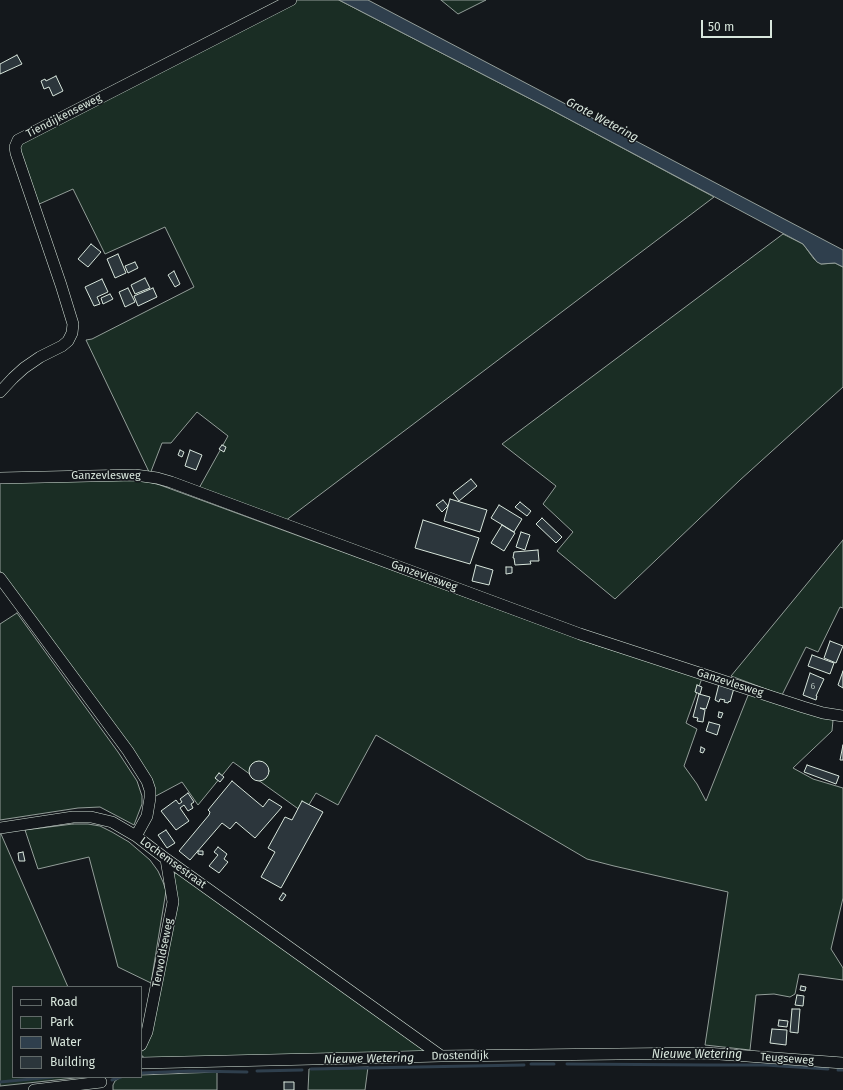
<!DOCTYPE html>
<html>
<head>
<meta charset="utf-8">
<style>
  body { margin:0 }
  #map { position:relative; width:843px; height:1090px; overflow:hidden; background:#14181c; font-family:"Fira Sans",sans-serif }
  canvas { display:block }
  .legend { position:absolute; left:12px; top:986px; width:130px; height:92px; box-sizing:border-box; background:#14181c; border:1px solid #626a69; margin:0; padding:5px 7px; list-style:none; font-size:12px; color:#d8e6dc }
  .legend li { display:flex; align-items:center; gap:8px; height:20px }
  .legend b { width:20px; border:1px solid #626a69 }
  .scale { position:absolute; left:701px; top:20px; width:71px; height:18px; box-sizing:border-box; border:2px solid #d8e6dc; border-top:0; padding-left:5px; font-size:12px; line-height:14px; white-space:nowrap; color:#d8e6dc; -webkit-text-stroke:3px #14181c; paint-order:stroke }
</style>
</head>
<body>
<div id="map">
<canvas width="843" height="1090"></canvas>
<ul class="legend">
<li><b style="height:5px;background:#14181c"></b>Road</li>
<li><b style="height:11px;background:#1a2d24"></b>Park</li>
<li><b style="height:11px;background:#2f3f4d"></b>Water</li>
<li><b style="height:11px;background:#2c363c"></b>Building</li>
</ul>
<div class="scale">50 m</div>
</div>
<script>
const context = document.querySelector('canvas').getContext('2d');
context.lineJoin = 'round';
function paint(path, color) {
  context.fillStyle = color;
  context.fill(path, 'evenodd');
}
function poly(rows) {
  const path = new Path2D();
  for (const r of rows) {
    if (r.length === 3) {
      path.moveTo(r[0] + r[2], r[1]);
      path.arc(r[0], r[1], r[2], 0, 2 * Math.PI);
      continue;
    }
    path.moveTo(r[0], r[1]);
    for (let i = 2; i < r.length; i += 2) path.lineTo(r[i], r[i + 1]);
  }
  return path;
}
function trace(path, color, width, dash) {
  context.strokeStyle = color;
  context.lineWidth = width;
  context.lineCap = dash ? 'butt' : 'round';
  context.setLineDash(dash || []);
  context.stroke(path);
}
function drawText(font, color, halo, rows, align = 'center') {
  context.font = font + ' "Fira Sans",sans-serif';
  context.lineWidth = 3;
  context.setLineDash([]);
  context.textBaseline = 'middle';
  context.strokeStyle = halo;
  context.fillStyle = color;
  for (const [text, x, y, turn = 0] of rows) {
    context.save();
    context.translate(x, y);
    context.rotate((+turn || 0) * Math.PI / 180);
    context.textAlign = isNaN(turn) ? turn : align;
    if (halo) context.strokeText(text, 0, 0);
    context.fillText(text, 0, 0);
    context.restore();
  }
}
const green = poly([
  [296,0,339,0,546,107,714,197,285,521,198,490,228,436,197,412,171,443,162,443,150,474,86,340,92,339,194,287,165,227,105,254,73,189,37,205,19,155,20,145,30,139,296,0],
  [441,0,486,0,458,14,441,0],
  [783,234,803,244,814,259,821,264,835,263,843,267,843,387,740,480,615,599,557,551,573,532,543,504,556,486,502,444,783,234],
  [127,479,149,482,160,485,596,645,702,678,686,723,697,729,684,766,697,784,706,801,749,693,833,720,832,731,793,768,813,779,843,788,843,898,831,949,843,968,843,980,799,974,795,994,790,997,774,994,756,995,750,1050,705,1045,728,892,614,866,587,859,376,735,338,805,316,793,304,813,233,762,198,805,182,782,154,797,134,753,0,571,0,482,127,479],
  [843,540,843,608,840,607,818,652,806,647,782,695,731,676,843,540],
  [17,613,118,752,137,781,142,796,142,804,134,825,100,807,78,808,0,820,0,624,17,613],
  [73,824,88,824,100,826,112,832,129,842,150,860,158,871,163,882,166,891,151,983,118,967,89,857,38,869,25,830,73,824],
  [0,834,1,834,68,987,13,987,13,1077,84,1077,0,1086,0,834],
  [177,872,431,1054,145,1058,142,1056,141,1053,152,1029,173,875,177,872],
  [368,1067,365,1090,308,1090,309,1069,368,1067],
  [217,1072,217,1090,113,1090,113,1085,115,1081,121,1077,141,1077,141,1075,217,1072]
]);
const water = poly([
  [339,0,368,0,843,250,843,267,835,263,821,264,817,262,803,244,546,107,339,0]
]);
const stream = poly([
  [531,1064,554,1064],
  [567,1064,708,1065,766,1065,828,1069],
  [311,1069,524,1065],
  [838,1070,843,1070],
  [257,1071,302,1070],
  [141,1073,190,1071,247,1072],
  [112,1080,121,1077],
  [0,1082,53,1077]
]);
const building = poly([
  [17,55,22,64,0,74,0,64,17,55],
  [56,76,63,91,53,96,49,87,44,89,41,81,45,79,46,81,56,76],
  [91,244,101,252,88,267,78,259,91,244],
  [118,254,126,273,115,278,107,259,118,254],
  [135,262,138,268,128,273,125,266,135,262],
  [174,271,180,284,175,287,168,275,174,271],
  [145,278,150,288,135,294,131,285,145,278],
  [102,279,108,292,97,297,100,304,94,306,85,287,102,279],
  [128,288,135,302,125,307,119,292,128,288],
  [153,288,157,297,138,306,134,296,153,288],
  [110,294,113,299,103,304,101,298,110,294],
  [222,445,226,447,224,452,219,449,222,445],
  [180,450,184,452,182,457,178,455,180,450],
  [190,450,202,455,196,470,185,466,190,450],
  [471,479,477,486,459,501,453,493,471,479],
  [450,499,487,510,480,532,444,521,450,499],
  [443,500,448,506,442,512,436,505,443,500],
  [520,502,531,511,527,516,515,507,520,502],
  [499,505,522,519,514,532,491,518,499,505],
  [542,518,562,537,556,543,536,524,542,518],
  [423,520,479,538,470,564,415,548,423,520],
  [502,525,515,533,504,551,491,543,502,525],
  [521,532,530,535,525,550,516,547,521,532],
  [538,550,539,561,530,561,531,564,515,565,514,558,513,558,514,552,538,550],
  [476,565,493,570,489,585,472,581,476,565],
  [506,567,512,567,512,573,506,574,506,567],
  [830,641,843,646,836,663,824,658,830,641],
  [812,655,834,663,830,674,808,666,812,655],
  [843,671,843,688,838,685,843,671],
  [810,673,824,679,816,696,817,696,816,700,803,695,810,673],
  [719,684,734,688,730,702,729,701,728,703,724,702,725,700,720,699,719,702,715,700,719,684],
  [697,685,702,687,700,694,695,692,697,685],
  [699,694,710,697,706,709,700,708,705,710,703,722,697,721,698,718,693,717,699,694],
  [719,712,723,713,721,718,718,717,719,712],
  [709,722,720,725,717,735,706,731,709,722],
  [843,745,843,760,840,760,843,745],
  [701,747,705,749,703,753,700,752,701,747],
  [259,771,10],
  [807,765,839,776,836,784,804,772,807,765],
  [219,773,224,777,220,782,215,778,219,773],
  [232,781,263,807,269,799,282,807,255,838,236,822,230,829,222,823,190,860,179,851,209,815,210,812,208,810,232,781],
  [188,793,194,802,191,804,193,808,188,811,184,805,180,808,189,821,176,830,161,811,176,800,179,804,182,802,180,799,188,793],
  [302,801,323,812,281,888,261,877,275,852,268,848,285,817,292,820,302,801],
  [166,830,175,843,167,848,158,835,166,830],
  [218,847,227,854,224,859,228,862,219,873,209,866,218,855,214,852,218,847],
  [198,851,203,851,203,855,198,854,198,851],
  [23,852,25,861,19,861,18,853,23,852],
  [283,893,286,895,282,901,279,899,283,893],
  [801,986,806,987,805,991,800,990,801,986],
  [797,995,804,996,803,1006,795,1005,797,995],
  [792,1009,800,1009,798,1033,790,1032,792,1009],
  [779,1020,788,1021,787,1027,778,1026,779,1020],
  [772,1029,787,1030,786,1045,770,1043,772,1029],
  [284,1082,294,1082,294,1090,284,1090,284,1082]
]);
const minor = poly([
  [0,392,13,378,24,368,40,357,62,346,68,341,72,333,73,324,61,285,16,153,15,147,18,140,291,0],
  [0,478,135,475,157,478,171,482,580,634,803,707,823,713,843,716],
  [0,578,128,751,147,781,150,790,150,798,147,816,136,836],
  [0,828,73,817,91,817,112,822,136,836,166,859,441,1056],
  [141,1045,147,1032,173,902,166,859],
  [141,1063,441,1056,706,1053,843,1063],
  [34,1090,101,1082]
]);
const numberNames = [
  ["6",813,686]
];
const streetNames = [
  ["Tiendijkenseweg",64,116,-27],
  ["Ganzevlesweg",106,476],
  ["Ganzevlesweg",424,576,20],
  ["Ganzevlesweg",730,683,18],
  ["Lochemsestraat",173,863,36],
  ["Terwoldseweg",163,953,-79],
  ["Drostendijk",460,1056,-1],
  ["Teugseweg",787,1059,4]
];
const waterNames = [
  ["Grote Wetering",602,120,28],
  ["Nieuwe Wetering",697,1055],
  ["Nieuwe Wetering",369,1059,-1]
];
paint(green, '#1a2d24');
trace(green, '#939e99', 1);
paint(water, '#2f3f4d');
trace(water, '#939e99', 1);
trace(stream, '#2f3f4d', 3);
paint(building, '#2c363c');
trace(building, '#d8e6dc', 1);
trace(minor, '#d8e6dc', 12);
trace(minor, '#14181c', 11);
drawText('9px', '#adbab4', null, numberNames);
drawText('11px', '#d8e6dc', '#14181c', streetNames);
drawText('italic 12px', '#d8e6dc', '#14181c', waterNames);
</script>
</body>
</html>
